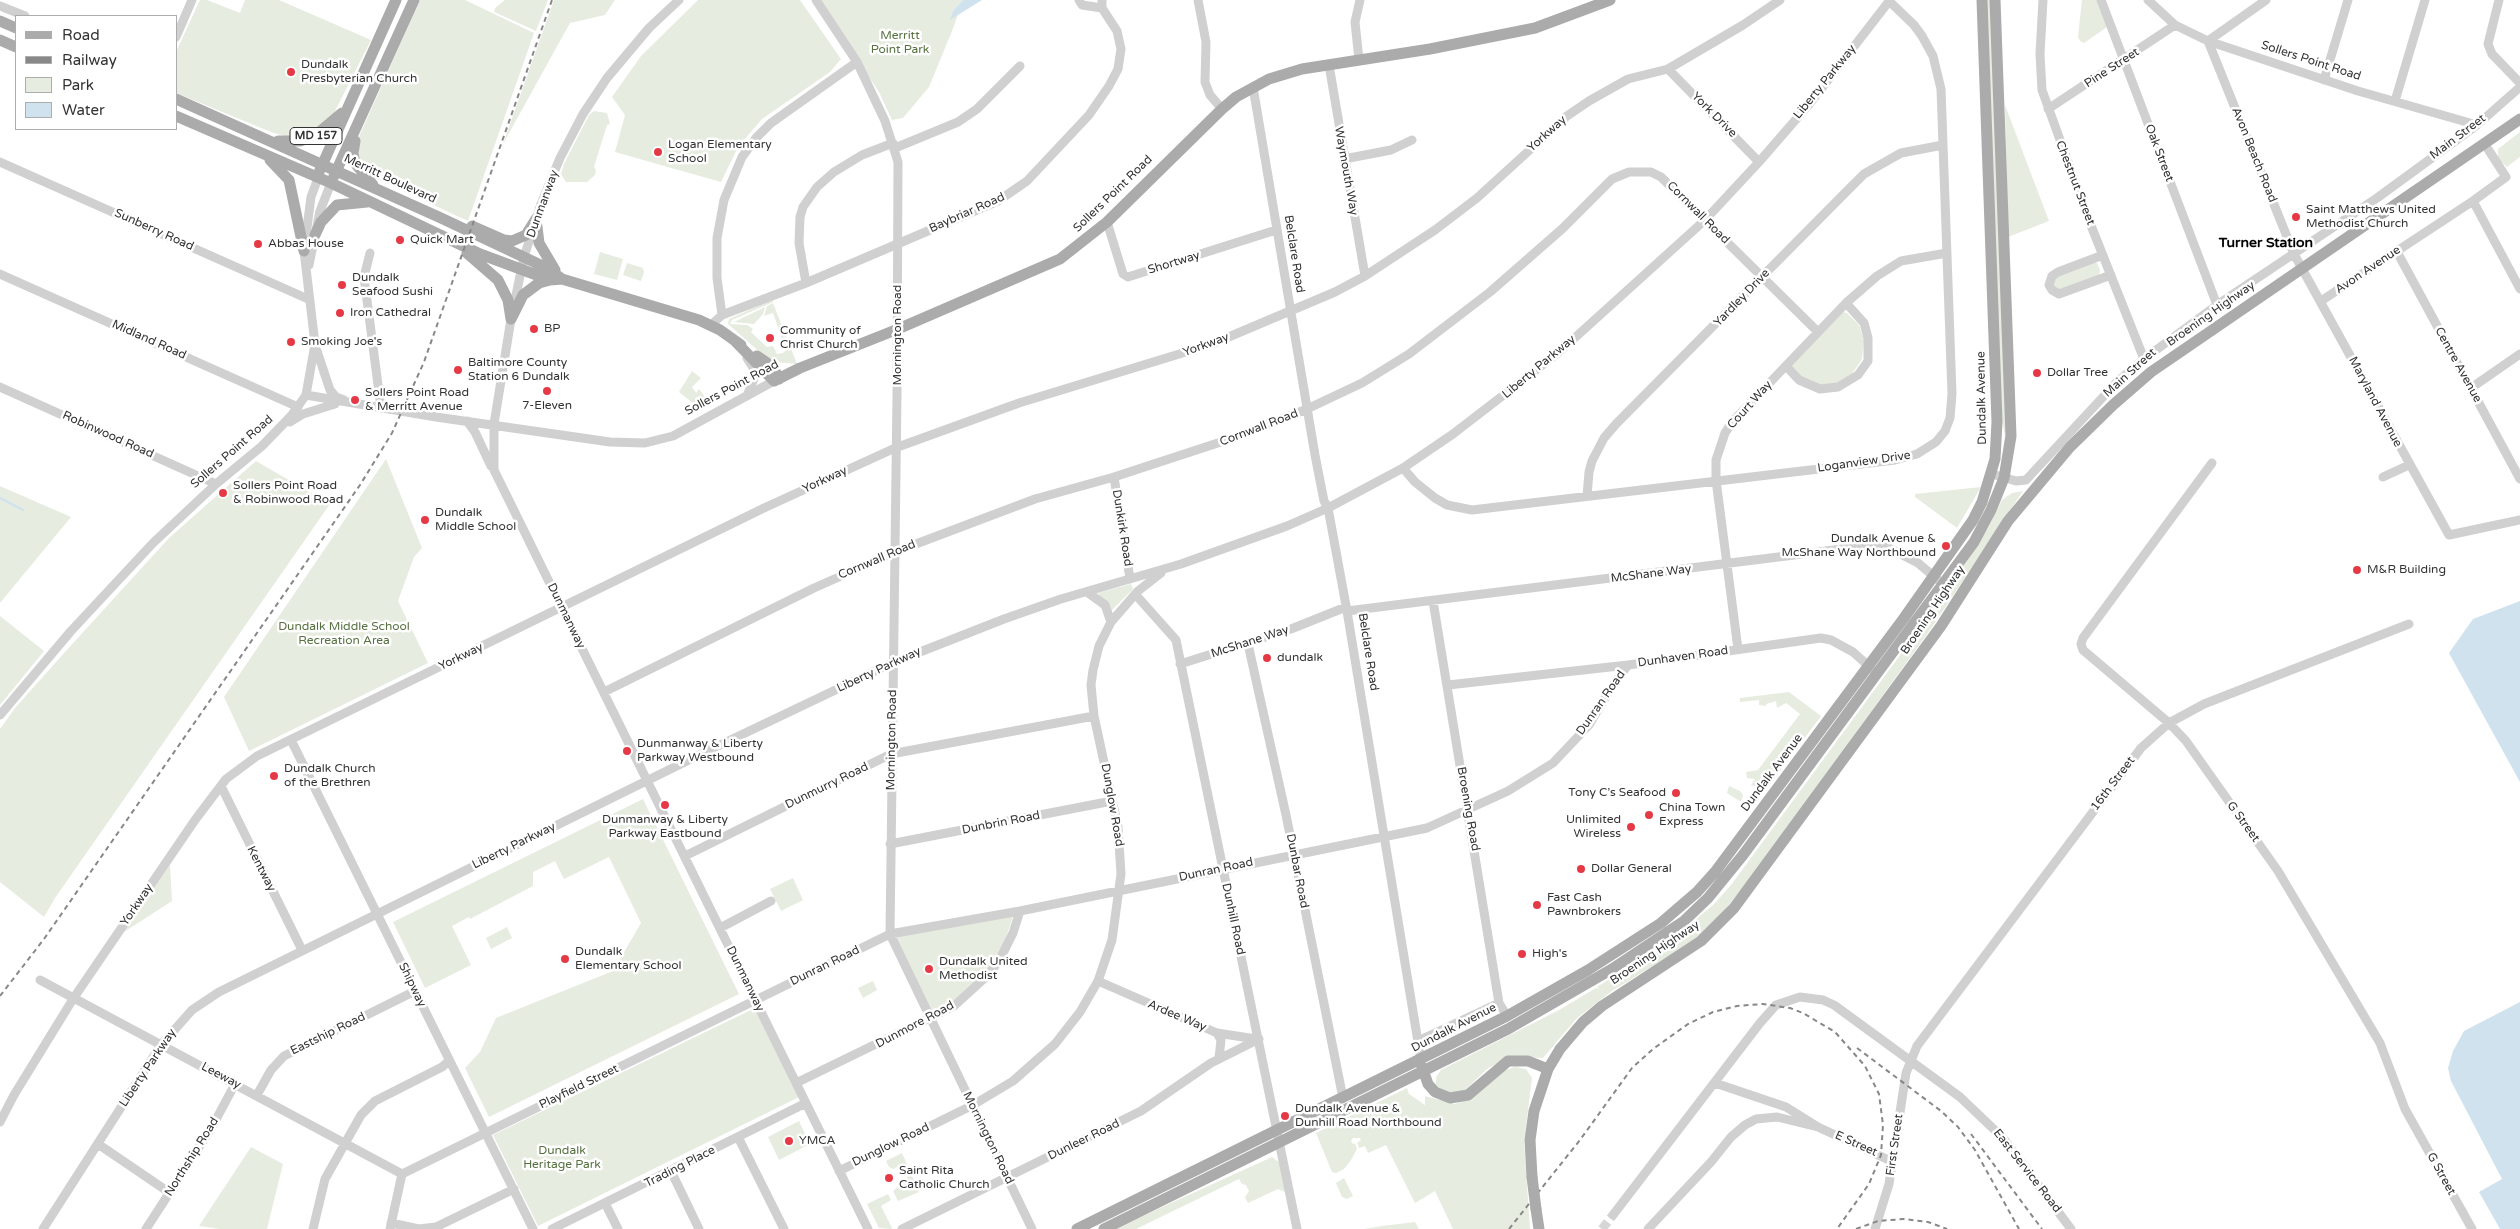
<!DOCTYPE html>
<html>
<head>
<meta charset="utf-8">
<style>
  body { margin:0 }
  #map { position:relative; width:2520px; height:1229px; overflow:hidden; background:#fff; font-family:"Varela Round",sans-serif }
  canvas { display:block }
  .legend { position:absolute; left:15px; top:15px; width:162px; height:115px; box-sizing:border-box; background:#fff; border:1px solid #adadad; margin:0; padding:6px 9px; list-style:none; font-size:15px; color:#333 }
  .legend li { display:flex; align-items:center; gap:10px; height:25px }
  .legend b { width:25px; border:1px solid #adadad }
</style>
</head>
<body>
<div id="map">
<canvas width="2520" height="1229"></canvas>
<ul class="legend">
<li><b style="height:6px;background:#ababab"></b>Road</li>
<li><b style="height:6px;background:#888"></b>Railway</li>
<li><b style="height:14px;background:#e6ecdf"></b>Park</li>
<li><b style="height:14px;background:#cfe2ee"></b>Water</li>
</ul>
</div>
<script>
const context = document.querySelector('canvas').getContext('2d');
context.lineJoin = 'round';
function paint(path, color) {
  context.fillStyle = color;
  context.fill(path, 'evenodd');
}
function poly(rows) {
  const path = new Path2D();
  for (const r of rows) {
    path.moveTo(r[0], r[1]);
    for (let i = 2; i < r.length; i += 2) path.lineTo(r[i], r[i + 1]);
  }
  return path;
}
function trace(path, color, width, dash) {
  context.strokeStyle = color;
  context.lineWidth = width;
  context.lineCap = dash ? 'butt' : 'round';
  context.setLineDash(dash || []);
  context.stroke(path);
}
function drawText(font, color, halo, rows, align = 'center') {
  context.font = font + ' "Varela Round",sans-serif';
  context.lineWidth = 5;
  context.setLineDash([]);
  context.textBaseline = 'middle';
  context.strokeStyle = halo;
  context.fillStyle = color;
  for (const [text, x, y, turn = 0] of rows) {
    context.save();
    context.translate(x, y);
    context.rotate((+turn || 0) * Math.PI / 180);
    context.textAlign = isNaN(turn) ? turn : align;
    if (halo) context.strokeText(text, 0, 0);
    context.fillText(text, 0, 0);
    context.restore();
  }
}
const green = poly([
  [200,0,207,0,240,13,245,0,279,0,371,40,329,123,295,139,271,132,176,93,176,52],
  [420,0,465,0,534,33,468,221,369,175,361,168,357,141],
  [505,0,548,0,536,31,494,12,495,8],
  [554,0,615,0,605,15,570,23,503,144],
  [698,0,800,0,841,59,830,72,762,119,738,147,721,182,615,152,625,115,612,97,641,56],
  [817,0,963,0,953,11,951,18,958,14,954,26,929,87,903,118,892,120,879,92],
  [1986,0,1991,0,2006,438,2001,465,2005,436,2001,414],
  [2082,0,2097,0,2107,27,2084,43,2080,41,2078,37],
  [2005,105,2049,221,2008,237],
  [594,111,607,113,610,124,607,125,594,167,596,170,595,175,587,182,566,182,561,174,564,164,589,115],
  [2520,132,2520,157,2507,167,2498,159,2498,149],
  [600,252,623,259,617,280,594,274],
  [2091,262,2097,263,2100,270,2099,277,2065,290,2055,291,2052,285,2054,278],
  [627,263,643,268,644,272,641,281,623,275],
  [772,300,773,302,732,320,730,324,747,325,753,329,751,332,767,347,773,346,777,354,783,353,786,350,773,313,764,316,767,306,773,303,797,364,775,362,763,355,728,324,729,319],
  [765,307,763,314,754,324,734,322],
  [1843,312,1847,313,1859,325,1864,340,1862,359,1852,374,1835,384,1813,385,1799,377,1791,366],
  [692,371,701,378,692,387,696,393,699,389,705,397,698,407,679,392],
  [386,459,422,548,414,557,398,601,428,663,249,751,224,697],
  [256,461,330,504,55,898,44,917,0,882,0,729,15,708,65,652,169,538],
  [0,486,71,517,0,603],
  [1981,487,1957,528,1915,497,1915,494],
  [2023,491,1930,630,1753,875,1714,923,1694,941,1612,991,1577,1018,1543,1058,1511,1056,1487,1069,1465,1090,1456,1093,1443,1092,1436,1085,1436,1077,1441,1070,1559,1010,1596,988,1600,989,1597,987,1680,933,1713,905,1731,885,1898,658,1988,528,2002,500,2012,493],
  [1131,584,1133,589,1110,612,1098,593],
  [0,616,44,651,0,705],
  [1789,692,1821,716,1768,787,1763,790,1751,785,1755,779,1747,778,1746,772,1758,770,1800,714,1786,703,1777,708,1776,701,1766,704,1766,706,1759,705,1759,700,1740,702,1740,698],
  [1729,786,1740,791,1743,795,1741,802,1727,793],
  [643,799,739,994,489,1117,465,1068,480,1052,496,1018,613,971,641,923,609,857,564,879,555,861,533,872,533,886,470,919,469,917,452,926,471,965,425,988,393,922],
  [170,865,172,901,124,932,131,921],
  [793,878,803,900,781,911,770,889],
  [1013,916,1004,944,986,974,953,1001,931,1016,895,939,900,935],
  [507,927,512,938,491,949,486,938],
  [873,981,877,990,863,998,858,988],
  [755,1008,799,1097,538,1226,493,1135],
  [1515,1067,1526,1069,1532,1078,1524,1142,1530,1229,1453,1229,1435,1191,1415,1203,1386,1145,1368,1153,1365,1146,1359,1148,1357,1143,1361,1140,1360,1138,1353,1138,1351,1141,1353,1144,1355,1143,1357,1149,1351,1160,1344,1169,1336,1173,1332,1172,1316,1133,1407,1088,1409,1094,1425,1105,1425,1096,1455,1104,1463,1101,1502,1071],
  [799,1121,810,1144,779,1160,768,1137],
  [251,1147,283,1164,267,1229,220,1229,199,1226],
  [902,1153,919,1192,898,1201,893,1191,900,1185,900,1182,909,1176,903,1164,893,1169,889,1167,886,1161],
  [1272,1157,1280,1163,1285,1192,1278,1189,1248,1203,1245,1197,1249,1191,1246,1185,1242,1184,1239,1179,1136,1229,1114,1229],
  [1344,1178,1353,1196,1347,1199,1342,1197,1336,1183],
  [888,1194,891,1200,881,1206,892,1228,891,1229,879,1228,867,1204],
  [1415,1222,1419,1229,1364,1229,1382,1226]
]);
const water = poly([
  [963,0,982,0,950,20,953,11],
  [2520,601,2520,782,2449,653,2473,619],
  [2520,1002,2520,1229,2500,1229,2479,1192,2502,1179,2451,1081,2448,1068,2453,1051,2464,1031]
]);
const stream = poly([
  [0,498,23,510]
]);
const minorTunnel = poly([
  [1602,1229,1613,1215]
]);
const minor = poly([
  [679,0,649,28,607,78,583,114,560,158,541,204,524,257,511,319,494,424,494,470,868,1229],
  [816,0,857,62,885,121,898,162,897,395,890,934,1032,1229],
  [1079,0,1082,5,1102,8],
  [1198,0,1206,42,1205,82,1210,95,1222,109],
  [2043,0,2040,54,2042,90,2090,223,2144,359],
  [2101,0,2217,305],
  [2148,0,2175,25,2208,41,2358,91,2477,125],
  [2499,0,2488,44,2492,54,2520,83],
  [0,6,25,16],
  [176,37,192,0],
  [2208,41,2294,254,2449,535,2520,520],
  [2208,41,2266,0],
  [1359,60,1355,22,1360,0],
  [1329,65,1365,276],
  [1668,69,1759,162],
  [2324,80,2348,0],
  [1253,87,1315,455,1324,501,1328,508,1347,611,1421,1060],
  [2395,101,2425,0],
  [2048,109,2175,25],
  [895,148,958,122,977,109,1020,66],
  [1344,159,1391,150,1412,140],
  [0,162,308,299],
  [2473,201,2520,289],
  [1107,222,1123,274,1128,277,1276,230],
  [2396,250,2520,479],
  [370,253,364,277,381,408],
  [2103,255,2058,272,2052,276,2049,285,2052,290,2059,294,2111,275],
  [309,265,320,211,331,183],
  [0,274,298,407],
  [806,283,799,243,800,217,803,207,817,187,834,172,862,155,893,143],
  [2321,301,2473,201,2506,177,2484,143],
  [722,315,717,278,717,238,724,200,742,157,756,138,771,123,857,62],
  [711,325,722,315,806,283,998,201,1027,181,1089,115,1109,86,1118,69,1121,49,1117,31,1102,8,1102,0],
  [317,351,330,390,336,397,344,400],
  [1786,366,1799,380,1820,389,1838,387,1858,375,1868,361,1868,338,1864,323,1846,303],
  [0,387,216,484],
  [2471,388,2520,354],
  [306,395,436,417,610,442,645,443,673,436,774,381],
  [747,396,755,376,754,369,747,358],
  [467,421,475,432,491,466],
  [290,422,303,414,335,404],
  [2212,463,2083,638,2081,644,2083,650,2169,723,2186,741,2278,871,2380,1043,2405,1109,2472,1229],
  [1403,468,1415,482,1435,498,1447,505,1472,510,1895,460,1917,454,1936,442,1945,431,1950,418,1952,394,1941,89,1933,56,1922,36,1914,25,1889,1],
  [1992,474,2016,481,2026,480,2116,383,2144,359,2217,305,2377,198,2477,125,2520,87],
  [1114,477,1130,579],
  [2383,477,2409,465],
  [1587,496,1589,472,1592,461,1604,438,1616,424,1847,191,1864,174,1901,153,1943,145],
  [1087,592,1105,605,1111,622],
  [1135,594,1176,640,1297,1229],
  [1433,601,1499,1003,1507,1016],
  [1347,611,1842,549,1887,547,1918,563,1943,584],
  [1248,644,1286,815,1343,1098],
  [1738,649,1716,480,1716,460,1725,433,1733,421,1846,303,1877,276,1901,261,1947,253],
  [1180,664,1291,629,1346,607],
  [1448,685,1628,665,1821,638,1831,640,1853,652,1872,669],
  [604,692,814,588,900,550,1035,499,1114,477,1230,439,1307,409,1362,383,1409,354,1490,292,1562,229,1612,179,1629,172,1651,172,1661,177,1818,332],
  [0,715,71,631,153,543,216,484,262,446,291,416,306,395,315,344,304,251,311,197,318,178],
  [291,740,533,1229],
  [221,786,302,950],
  [890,844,1112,801],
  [685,856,891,754,1094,716],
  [720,928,771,901],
  [40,980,402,1174],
  [1098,981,1217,1033,1256,1039],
  [1217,1033,1221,1040,1219,1058],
  [1418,1041,1499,1003],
  [796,1083,954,1006,987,976,999,961,1013,933,1020,911],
  [1715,1083,1786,1107,1818,1127,1893,1162],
  [257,1095,271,1070,284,1056,415,991],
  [0,1122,14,1095,73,999,195,820,226,779,257,756,764,508,895,448,1019,403,1212,344,1335,292,1365,276,1435,230,1477,198,1567,116,1589,101,1628,79,1668,69,1743,25,1780,0],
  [738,1137,784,1229],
  [98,1144,170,1193],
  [671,1171,699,1229],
  [839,1171,973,1105,1013,1081,1055,1044,1080,1012,1098,981,1112,940,1121,874,1118,827,1094,716,1091,685,1093,670,1099,646,1111,622,1138,591,1161,573],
  [402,1174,890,934,1020,911,1427,828,1508,791,1553,763,1589,725,1611,688,1628,665],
  [605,1203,618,1229],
  [1613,1215,1760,1023,1776,1005,1800,997,1823,1000,1834,1005,1960,1097,2003,1138,2071,1229],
  [391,1223,419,1229,436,1227,514,1189],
  [43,1229,161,1045,192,1010,219,992,699,755,892,663,1004,619,1061,599,1181,564,1287,526,1328,508,1403,468,1453,434,1558,353,1705,220,1759,162,1811,102,1890,0],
  [146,1229,212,1127,235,1084],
  [313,1229,325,1179,361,1115,375,1101,442,1067,449,1061],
  [390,1229,402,1174],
  [552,1229,806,1103],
  [902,1229,1141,1111,1211,1063,1259,1039],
  [1648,1229,1711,1162,1731,1137,1745,1125,1756,1119,1777,1117,1818,1127],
  [1875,1229,1889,1184,1906,1073,1917,1046,2141,748,2169,723,2204,704,2409,624]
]);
const major = poly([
  [0,21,16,28],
  [0,40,16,47],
  [176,99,441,218,549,269,562,279],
  [176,116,331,183,480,254,550,280,562,279,699,320,720,330,741,345],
  [278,141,300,141,316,135,342,113],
  [355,141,353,153,355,163,373,185],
  [270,160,289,180,304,251],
  [320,170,396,0],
  [334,176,414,0],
  [536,219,539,243,555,270],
  [472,226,504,240,512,241,526,235,536,219],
  [315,235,321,222,337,205,367,202],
  [467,253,498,280,508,300,511,319],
  [511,319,523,295,539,283,550,280],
  [735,341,774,381,800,368,898,329,1060,259,1107,222,1222,109,1236,97,1269,79,1302,69,1430,49,1535,28,1610,0],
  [757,356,773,367,779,379],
  [1422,1067,1428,1084,1435,1092,1450,1098,1468,1095,1508,1061,1528,1061,1548,1069],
  [1532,1177,1530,1140,1534,1111,1548,1069,1560,1049,1583,1022,1602,1006,1701,941,1734,908,1941,626,2008,521,2070,447,2113,405,2151,372,2520,119],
  [1536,1209,1539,1229],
  [1077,1229,1507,1016,1588,970,1661,923,1697,892,1715,872,1904,618,1973,520,1982,502,1995,459,1997,422,1982,0],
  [1104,1229,1508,1029,1612,969,1684,921,1708,898,1743,855,1974,542,1991,510,2004,478,2011,436,1995,0]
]);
const rail = poly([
  [0,996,44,939,360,485,392,433,424,362,552,0],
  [1857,1048,1941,1111,1958,1127,1975,1150,2019,1229],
  [1971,1134,2042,1229],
  [1509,1229,1580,1140,1632,1068,1653,1049,1688,1024,1713,1012,1737,1006,1763,1004,1790,1008,1803,1013,1835,1032,1865,1066,1879,1094,1883,1125,1881,1155,1869,1184,1837,1229],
  [1856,1229,1878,1221,1904,1219,1928,1222,1947,1229]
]);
const majorBridge = poly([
  [1532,1177,1536,1209]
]);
const markers = [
  [291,72,5,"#e63946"],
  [658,152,5,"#e63946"],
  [2296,217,5,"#e63946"],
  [400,240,5,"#e63946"],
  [258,244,5,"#e63946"],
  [342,285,5,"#e63946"],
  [340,313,5,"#e63946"],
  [534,329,5,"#e63946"],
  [770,338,5,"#e63946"],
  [291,342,5,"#e63946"],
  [458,370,5,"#e63946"],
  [2037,373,5,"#e63946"],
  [547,391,5,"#e63946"],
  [355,400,5,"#e63946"],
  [223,493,5,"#e63946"],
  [425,520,5,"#e63946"],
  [1946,546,5,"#e63946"],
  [2357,570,5,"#e63946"],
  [1267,658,5,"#e63946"],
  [627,751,5,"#e63946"],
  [274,776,5,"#e63946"],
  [1676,793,5,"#e63946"],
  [665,805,5,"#e63946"],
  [1649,815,5,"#e63946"],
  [1631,827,5,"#e63946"],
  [1581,869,5,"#e63946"],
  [1537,905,5,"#e63946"],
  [1522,954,5,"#e63946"],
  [565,959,5,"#e63946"],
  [929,969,5,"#e63946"],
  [1285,1116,5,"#e63946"],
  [789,1141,5,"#e63946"],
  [889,1178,5,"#e63946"]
];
const shields = [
  [316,136,52]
];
const shieldNames = [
  ["MD 157",316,136]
];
const parkNames = [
  ["Merritt",900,36],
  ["Point Park",900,50],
  ["Dundalk Middle School",344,627],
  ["Recreation Area",344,641],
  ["Dundalk",562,1151],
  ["Heritage Park",562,1165]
];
const streetNames = [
  ["Sollers Point Road",2311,61,18],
  ["Pine Street",2112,68,-33],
  ["Liberty Parkway",1825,82,-51],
  ["York Drive",1714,115,45],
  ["Yorkway",1547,134,-42],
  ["Main Street",2458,137,-37],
  ["Oak Street",2159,153,69],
  ["Avon Beach Road",2254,155,68],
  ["Waymouth Way",1346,171,80],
  ["Merritt Boulevard",390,179,25],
  ["Chestnut Street",2075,183,69],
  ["Sollers Point Road",1113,194,-44],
  ["Dunmanway",543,204,-70],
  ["Baybriar Road",967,213,-24],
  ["Cornwall Road",1698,213,45],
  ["Sunberry Road",154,230,24],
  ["Belclare Road",1294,254,81],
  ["Shortway",1174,263,-17],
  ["Avon Avenue",2368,270,-34],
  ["Yardley Drive",1742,298,-46],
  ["Broening Highway",2211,314,-35],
  ["Mornington Road",898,335,-90],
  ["Midland Road",149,340,24],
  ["Yorkway",1206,345,-20],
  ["Centre Avenue",2458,365,61],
  ["Liberty Parkway",1539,367,-40],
  ["Main Street",2130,373,-42],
  ["Sollers Point Road",732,388,-28],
  ["Dundalk Avenue",1982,398,-91],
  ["Maryland Avenue",2375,402,62],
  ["Court Way",1750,405,-48],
  ["Cornwall Road",1259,428,-21],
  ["Robinwood Road",108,435,24],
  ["Sollers Point Road",232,452,-41],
  ["Loganview Drive",1864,462,-8],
  ["Yorkway",825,480,-25],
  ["Dunkirk Road",1122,528,81],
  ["Cornwall Road",877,560,-23],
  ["McShane Way",1651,574,-7],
  ["Broening Highway",1933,610,-56],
  ["Dunmanway",566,616,64],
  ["McShane Way",1250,642,-18],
  ["Belclare Road",1368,652,81],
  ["Yorkway",461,657,-26],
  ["Dunhaven Road",1683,657,-8],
  ["Liberty Parkway",879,670,-25],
  ["Dunran Road",1601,703,-55],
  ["Mornington Road",892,740,-89],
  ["Dundalk Avenue",1772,773,-53],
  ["16th Street",2113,784,-53],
  ["Dunmurry Road",827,786,-26],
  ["Dunglow Road",1112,805,80],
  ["Broening Road",1468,809,80],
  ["G Street",2243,822,54],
  ["Dunbrin Road",1001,823,-11],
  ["Liberty Parkway",514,846,-26],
  ["Kentway",261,869,63],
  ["Dunran Road",1216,870,-12],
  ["Dunbar Road",1297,871,79],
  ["Yorkway",137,905,-56],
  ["Dunhill Road",1233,919,78],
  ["Broening Highway",1655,953,-34],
  ["Dunran Road",825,966,-26],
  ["Dunmanway",745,979,64],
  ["Shipway",412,985,64],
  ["Ardee Way",1177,1016,23],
  ["Dunmore Road",915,1025,-28],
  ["Dundalk Avenue",1454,1028,-27],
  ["Eastship Road",328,1034,-26],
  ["Liberty Parkway",148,1068,-56],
  ["Leeway",221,1076,28],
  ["Playfield Street",579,1087,-26],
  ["Mornington Road",988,1138,64],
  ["Dunleer Road",1084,1140,-26],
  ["E Street",1856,1144,24],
  ["Dunglow Road",891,1145,-26],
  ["First Street",1895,1145,-82],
  ["Northship Road",192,1157,-58],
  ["Trading Place",680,1167,-27],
  ["East Service Road",2027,1171,52],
  ["G Street",2441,1174,61]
];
const poiNames = [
  ["Dundalk",301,65],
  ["Presbyterian Church",301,79],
  ["Logan Elementary",668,145],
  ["School",668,159],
  ["Saint Matthews United",2306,210],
  ["Methodist Church",2306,224],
  ["Quick Mart",410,240],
  ["Abbas House",268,244],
  ["Dundalk",352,278],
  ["Seafood Sushi",352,292],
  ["Iron Cathedral",350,313],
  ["BP",544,329],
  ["Community of",780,331],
  ["Christ Church",780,345],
  ["Smoking Joe's",301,342],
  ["Baltimore County",468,363],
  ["Station 6 Dundalk",468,377],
  ["Dollar Tree",2047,373],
  ["Sollers Point Road",365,393],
  ["& Merritt Avenue",365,407],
  ["7-Eleven",547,406,"center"],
  ["Sollers Point Road",233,486],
  ["& Robinwood Road",233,500],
  ["Dundalk",435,513],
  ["Middle School",435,527],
  ["Dundalk Avenue &",1936,539,"right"],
  ["McShane Way Northbound",1936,553,"right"],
  ["M&R Building",2367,570],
  ["dundalk",1277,658],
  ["Dunmanway & Liberty",637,744],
  ["Parkway Westbound",637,758],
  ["Dundalk Church",284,769],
  ["of the Brethren",284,783],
  ["Tony C’s Seafood",1666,793,"right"],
  ["China Town",1659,808],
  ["Express",1659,822],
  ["Dunmanway & Liberty",665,820,"center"],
  ["Parkway Eastbound",665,834,"center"],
  ["Unlimited",1621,820,"right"],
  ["Wireless",1621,834,"right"],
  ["Dollar General",1591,869],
  ["Fast Cash",1547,898],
  ["Pawnbrokers",1547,912],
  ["Dundalk",575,952],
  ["Elementary School",575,966],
  ["High's",1532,954],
  ["Dundalk United",939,962],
  ["Methodist",939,976],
  ["Dundalk Avenue &",1295,1109],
  ["Dunhill Road Northbound",1295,1123],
  ["YMCA",799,1141],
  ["Saint Rita",899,1171],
  ["Catholic Church",899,1185]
];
const neighbourhoodNames = [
  ["Turner Station",2266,243]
];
paint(green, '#e6ecdf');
paint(water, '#cfe2ee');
trace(stream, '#cfe2ee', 2);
trace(minorTunnel, '#d6d6d6', 9, [9, 4.5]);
trace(minor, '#d0d0d0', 9);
trace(major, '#ababab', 11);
trace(rail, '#888', 2, [5, 4]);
trace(majorBridge, '#ababab', 11);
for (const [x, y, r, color] of markers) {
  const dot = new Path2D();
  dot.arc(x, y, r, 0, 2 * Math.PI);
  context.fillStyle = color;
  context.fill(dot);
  trace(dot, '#fff', 2);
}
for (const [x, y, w] of shields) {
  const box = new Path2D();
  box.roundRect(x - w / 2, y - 8.5, w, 17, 4);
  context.fillStyle = '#fff';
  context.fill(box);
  trace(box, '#333', 1);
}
drawText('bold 11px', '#333', null, shieldNames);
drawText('12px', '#56703f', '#fff', parkNames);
drawText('12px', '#333', '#fff', streetNames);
drawText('12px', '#333', '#fff', poiNames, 'left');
drawText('bold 14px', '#000', '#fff', neighbourhoodNames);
</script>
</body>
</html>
